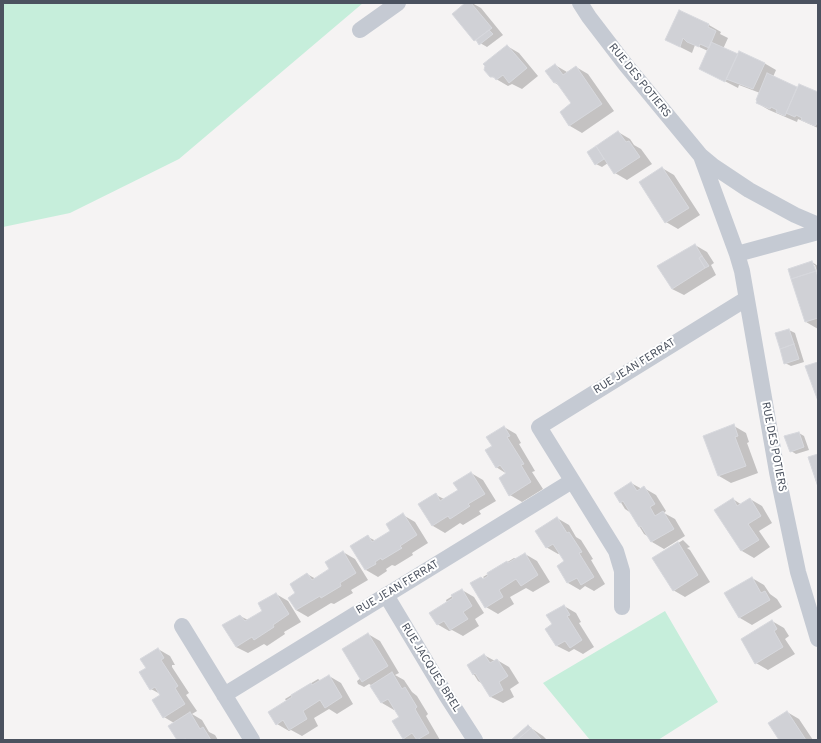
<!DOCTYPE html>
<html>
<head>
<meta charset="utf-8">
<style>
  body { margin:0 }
  #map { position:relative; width:821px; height:743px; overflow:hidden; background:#f5f3f3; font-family:Overpass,sans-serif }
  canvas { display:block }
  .frame { position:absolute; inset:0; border:4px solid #4b525f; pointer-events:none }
</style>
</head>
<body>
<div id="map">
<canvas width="821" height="743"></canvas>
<div class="frame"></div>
</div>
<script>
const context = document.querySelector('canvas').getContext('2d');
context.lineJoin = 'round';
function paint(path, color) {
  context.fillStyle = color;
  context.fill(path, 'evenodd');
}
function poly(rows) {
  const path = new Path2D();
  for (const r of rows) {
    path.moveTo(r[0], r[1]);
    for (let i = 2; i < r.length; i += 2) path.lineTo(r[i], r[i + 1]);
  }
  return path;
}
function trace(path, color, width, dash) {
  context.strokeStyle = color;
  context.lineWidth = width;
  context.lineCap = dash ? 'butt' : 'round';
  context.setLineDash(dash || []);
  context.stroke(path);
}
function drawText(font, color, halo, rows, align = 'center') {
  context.font = font + ' Overpass,sans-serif';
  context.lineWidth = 4;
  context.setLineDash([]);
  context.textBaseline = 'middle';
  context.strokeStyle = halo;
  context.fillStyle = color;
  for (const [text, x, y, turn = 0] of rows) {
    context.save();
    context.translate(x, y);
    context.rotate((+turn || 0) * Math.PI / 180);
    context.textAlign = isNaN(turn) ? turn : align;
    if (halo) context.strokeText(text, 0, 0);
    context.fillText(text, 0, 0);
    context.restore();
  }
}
const green = poly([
  [3,3,363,3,179,159,70,213,3,227],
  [665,611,718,702,658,740,590,740,543,683]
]);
const shadow = poly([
  [467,3,472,3,481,8,503,35,487,47,475,40,453,14],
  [709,25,721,32,720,34,728,38,723,49,738,55,764,63,776,70,773,77,798,88,818,93,818,128,798,119,797,122,769,110,757,103,760,93,739,85,738,88,713,75,708,51,695,45,692,53,666,40],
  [507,46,519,53,538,76,522,89,512,84,508,86,491,76],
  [555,65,567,72,576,67,588,74,614,111,582,133,570,126,561,112,573,104,560,86,555,83],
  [618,132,630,139,634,145,641,149,652,164,627,180,615,173,608,163,602,167,596,164,596,147,600,150],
  [662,168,674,175,700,215,678,229,666,222],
  [695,245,707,252,714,263,711,265,716,275,684,295,672,289],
  [812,262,818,266,818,275,815,265,813,265,816,276,818,275,818,329,806,322],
  [789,330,795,333,804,362,791,366,785,363],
  [734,426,746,433,749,442,747,443,758,473,731,483,719,476,704,437],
  [504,427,516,434,521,443,519,444,535,471,532,472,543,489,522,502,510,495,507,474,496,467,493,446],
  [799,433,804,436,809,450,796,454,791,451],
  [471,473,483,480,496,501,479,511,481,514,463,525,460,523,445,533,433,526,420,505,436,495,444,499,459,490],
  [631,483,642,489,644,488,656,495,666,511,664,513,675,519,685,536,664,549,652,542,649,537,644,534,631,513,625,509,615,493],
  [733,499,742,505,750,499,762,506,772,523,759,531,770,547,754,558,742,551,716,510],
  [403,515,415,522,428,543,412,553,413,555,395,566,392,565,386,569,387,571,378,577,366,570,352,546,368,537,376,541,391,532],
  [557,518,569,525,576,537,581,540,593,559,591,560,605,584,594,591,585,586,580,590,568,583,558,566,565,562,560,553,558,554,546,547],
  [683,540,690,547,687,548,690,550,710,582,685,597,673,590,654,558],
  [343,552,355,559,368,580,351,590,353,593,334,604,331,603,308,617,296,610,297,594,307,574,316,579,331,569],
  [525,554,537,561,550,582,533,592,526,588,510,597,514,604,498,614,486,607,481,578,485,579,483,577,514,558,517,559],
  [752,578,764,585,770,594,777,599,782,607,752,625,740,618,725,594],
  [462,590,474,597,484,613,475,619,479,626,463,636,452,630,449,631,437,624,447,603,446,600],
  [276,594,288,601,301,622,284,632,285,634,267,646,264,644,248,653,236,647,240,616,248,620,264,611],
  [564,606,576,613,581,622,579,623,594,647,583,654,574,649,569,652,557,646,553,625],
  [772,621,784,628,789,636,785,639,795,654,768,670,756,663],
  [368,634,380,641,399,673,395,675,404,680,412,692,417,696,428,714,426,716,440,740,406,740,403,738,400,717,395,709,394,710,382,703,371,685,369,684,364,687,358,684,357,681,361,678],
  [158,649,170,656,175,665,172,665,172,667,189,693,186,695,197,711,192,714,202,720,209,732,215,735,218,740,178,740,169,726,174,723,164,717,162,695,151,689,148,668],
  [484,655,495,661,497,660,509,667,519,683,510,689,514,697,503,703,491,697,483,684,478,681,468,665],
  [329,676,341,683,353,704,337,714,329,709,314,718,318,726,302,736,291,730,289,731,277,724,287,702,285,699,318,679,321,681],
  [787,712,799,719,813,740,781,740],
  [528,726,543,736,547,740,513,740]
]);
const building = poly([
  [465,3,471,3,492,28,474,41,452,14,465,3],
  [679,10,709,24,708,27,716,31,709,48,700,44,699,47,687,42,683,38,680,47,665,40,679,10],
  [489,30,493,34,479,45,476,40,489,30],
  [711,42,738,54,725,82,699,69,711,42],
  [507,45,527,68,509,83,503,75,496,80,494,77,490,77,484,70,485,66,483,64,507,45],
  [739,51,765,63,753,89,726,79,739,51],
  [555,64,563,75,576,66,602,104,569,126,560,112,571,103,556,82,554,83,545,71,555,64],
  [767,73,797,87,785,116,776,112,777,110,771,107,770,109,756,103,757,101,756,100,767,73],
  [799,84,818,92,818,122,815,126,801,120,802,118,796,115,795,117,786,113,799,84],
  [618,131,626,142,629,141,640,157,614,174,596,146,618,131],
  [596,146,604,159,595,165,587,152,596,146],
  [662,167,689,208,665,223,639,182,662,167],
  [695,244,702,256,699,258,705,268,672,289,657,266,695,244],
  [702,256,709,266,705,268,699,258,702,256],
  [812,261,816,271,791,279,788,269,812,261],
  [816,271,818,278,818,318,805,322,791,279,816,271],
  [789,329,794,344,780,349,775,333,789,329],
  [794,344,799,359,784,364,780,349,794,344],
  [818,362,818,401,805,366,818,362],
  [734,424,738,436,735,437,746,466,718,476,703,436,734,424],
  [504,426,510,436,507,437,524,464,521,465,531,482,509,496,499,478,506,473,500,465,496,468,485,450,492,446,486,437,504,426],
  [799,432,804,447,790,452,784,436,799,432],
  [818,454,818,487,808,457,818,454],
  [471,472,485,494,468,504,470,506,450,519,448,516,432,526,418,504,436,493,440,501,458,490,453,483,471,472],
  [631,482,637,491,644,486,655,504,650,507,655,516,663,511,674,529,651,542,641,526,639,527,623,501,620,503,614,493,631,482],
  [733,498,737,506,750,498,761,516,748,524,759,540,741,551,714,510,733,498],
  [403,513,417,535,400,546,402,548,382,560,381,558,375,562,376,564,365,570,350,546,368,535,372,542,390,531,386,524,403,513],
  [557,517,567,533,569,532,582,552,579,553,594,577,581,585,577,578,567,583,557,566,564,561,553,544,546,548,535,531,557,517],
  [678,542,698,575,673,591,652,558,678,542],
  [343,551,356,573,340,583,341,586,321,598,320,596,296,610,288,598,295,593,290,584,307,573,312,580,329,569,325,562,343,551],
  [525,553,538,575,521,586,516,579,499,590,503,597,485,608,470,583,481,577,483,579,488,576,487,573,507,561,508,563,525,553],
  [752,577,761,593,765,591,770,600,739,618,724,593,752,577],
  [462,589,472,606,463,612,468,619,450,630,444,621,437,625,429,613,453,598,451,595,462,589],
  [276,593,289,614,273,625,274,627,254,640,252,637,236,647,222,625,240,615,245,621,262,611,258,603,276,593],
  [564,605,570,615,567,616,582,640,570,648,565,641,556,646,545,629,552,624,546,615,564,605],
  [772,620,777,629,774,631,783,647,755,664,741,639,772,620],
  [368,633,388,666,362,682,342,649,368,633],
  [158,648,164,658,161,660,178,686,175,688,185,704,163,718,152,700,160,695,155,687,150,690,139,672,146,668,140,659,158,648],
  [484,654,490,663,497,659,508,676,499,682,503,690,490,697,475,673,473,675,467,665,484,654],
  [392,672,402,689,405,687,417,707,415,709,429,733,417,740,412,733,403,739,392,721,399,717,388,699,381,703,370,686,392,672],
  [329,675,342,697,325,708,320,700,303,711,307,719,289,730,283,720,276,725,268,712,292,697,291,695,311,683,312,685,329,675],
  [787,711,806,740,779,740,768,723,787,711],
  [190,712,200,729,203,727,211,740,187,740,186,739,177,740,168,726,190,712],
  [528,725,531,728,517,740,511,740,528,725],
  [531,728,542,740,517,740,531,728]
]);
const street = poly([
  [580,3,589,17,625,64,701,156,713,166,749,190,795,215,818,225],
  [360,30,398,3],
  [701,156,737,254,742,271,777,472,798,572,818,639],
  [737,254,818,232],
  [386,595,446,695,475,740],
  [622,607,622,571,616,551,539,427,746,299],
  [182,626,252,740],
  [224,695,572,481]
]);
const streetNames = [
  ["RUE DES POTIERS",639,81,51],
  ["RUE JEAN FERRAT",635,367,-32],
  ["RUE DES POTIERS",773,447,79],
  ["RUE JEAN FERRAT",398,588,-31],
  ["RUE JACQUES BREL",430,668,58]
];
paint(green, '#c6eedb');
paint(shadow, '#0003');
paint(building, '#d0d1d6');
trace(building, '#d7d8dd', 1);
trace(street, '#c5cad3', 16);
drawText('11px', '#4b525f', '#fff', streetNames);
</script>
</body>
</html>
